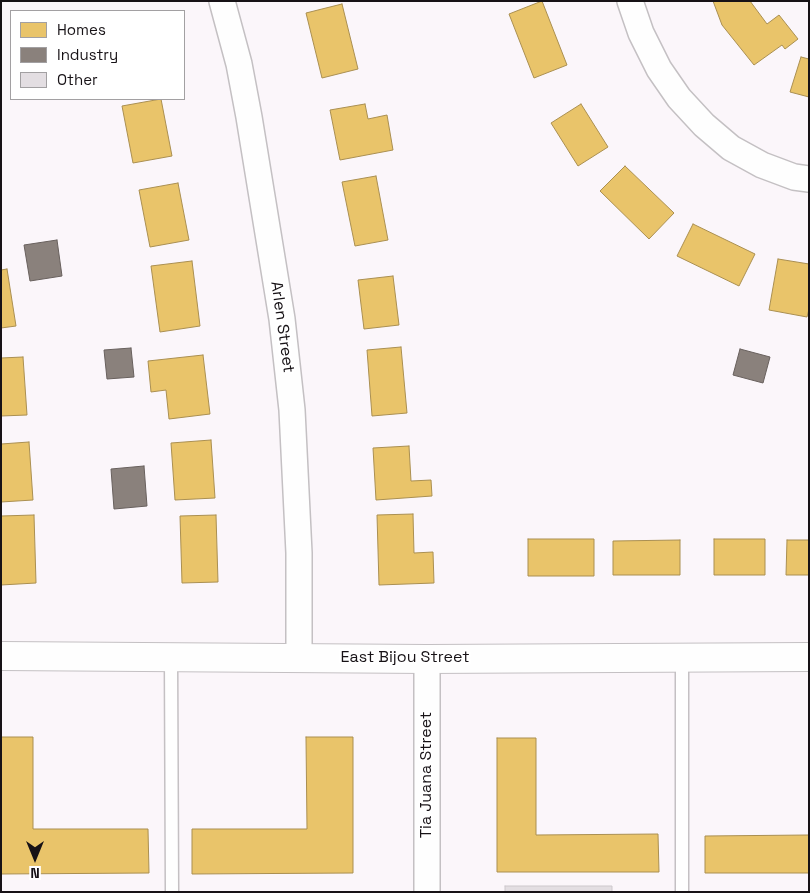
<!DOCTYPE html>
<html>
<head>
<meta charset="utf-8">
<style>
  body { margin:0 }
  #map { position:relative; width:810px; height:893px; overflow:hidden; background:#fbf6fa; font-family:"Space Grotesk",sans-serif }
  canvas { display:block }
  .frame { position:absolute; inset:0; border:2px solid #171216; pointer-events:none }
  .legend { position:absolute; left:10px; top:10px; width:175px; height:90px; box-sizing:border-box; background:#fff; border:1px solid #a2a0a2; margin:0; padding:6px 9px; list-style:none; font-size:15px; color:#171216 }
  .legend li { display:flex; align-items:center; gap:10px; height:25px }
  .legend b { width:25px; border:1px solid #a2a0a2 }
  .north { position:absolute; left:10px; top:833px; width:50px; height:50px; -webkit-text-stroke:4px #fff; paint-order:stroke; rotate:180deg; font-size:14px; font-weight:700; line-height:20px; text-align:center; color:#171216 }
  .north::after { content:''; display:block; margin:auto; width:18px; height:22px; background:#171216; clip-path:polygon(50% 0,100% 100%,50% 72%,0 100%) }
</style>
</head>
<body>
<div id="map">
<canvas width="810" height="893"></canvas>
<div class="frame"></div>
<ul class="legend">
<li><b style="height:14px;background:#e9c46a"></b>Homes</li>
<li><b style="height:14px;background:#8a817c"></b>Industry</li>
<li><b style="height:14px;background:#e3dee2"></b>Other</li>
</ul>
<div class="north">N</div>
</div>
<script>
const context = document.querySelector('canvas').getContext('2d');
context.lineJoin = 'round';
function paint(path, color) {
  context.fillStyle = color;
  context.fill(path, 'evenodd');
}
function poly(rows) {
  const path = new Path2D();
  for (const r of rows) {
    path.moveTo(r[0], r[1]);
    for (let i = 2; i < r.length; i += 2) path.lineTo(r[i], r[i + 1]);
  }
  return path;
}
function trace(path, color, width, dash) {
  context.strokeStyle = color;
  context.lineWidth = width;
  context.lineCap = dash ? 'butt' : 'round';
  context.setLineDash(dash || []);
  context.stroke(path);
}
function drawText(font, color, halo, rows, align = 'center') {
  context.font = font + ' "Space Grotesk",sans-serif';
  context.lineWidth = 5;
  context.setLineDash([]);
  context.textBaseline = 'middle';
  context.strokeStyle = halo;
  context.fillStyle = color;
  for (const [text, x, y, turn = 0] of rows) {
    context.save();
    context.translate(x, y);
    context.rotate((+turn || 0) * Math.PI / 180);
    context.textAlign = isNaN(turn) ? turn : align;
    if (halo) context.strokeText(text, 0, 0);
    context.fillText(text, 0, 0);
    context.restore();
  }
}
const homes = poly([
  [542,1,567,65,534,78,509,14,542,1],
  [713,1,750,1,767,24,779,15,798,39,785,49,782,45,754,65,722,25,713,1],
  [342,4,358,69,322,78,306,13,342,4],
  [801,57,809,59,809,97,790,92,801,57],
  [161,99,172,156,133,163,122,106,161,99],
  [365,104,368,119,387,115,393,150,340,160,330,110,365,104],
  [581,104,608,147,578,166,551,123,581,104],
  [625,166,674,213,649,239,600,191,625,166],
  [376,176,388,240,355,246,342,182,376,176],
  [178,183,189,240,150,247,139,190,178,183],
  [693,224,755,254,739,286,677,256,693,224],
  [778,259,809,264,809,309,807,317,769,310,778,259],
  [192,261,200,326,160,332,151,266,192,261],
  [7,269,16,326,1,328,1,270,7,269],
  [393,276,399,325,364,329,358,280,393,276],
  [401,347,407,413,372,416,367,350,401,347],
  [203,355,210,414,169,419,166,390,151,392,148,361,203,355],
  [23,357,27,415,1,416,1,358,23,357],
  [211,440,215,498,175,500,171,443,211,440],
  [29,442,33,500,1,502,1,444,29,442],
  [409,446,411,481,431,480,432,496,376,500,373,448,409,446],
  [413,514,414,553,433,552,434,583,379,585,377,515,413,514],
  [34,515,36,583,1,585,1,516,34,515],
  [216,515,218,582,182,583,180,516,216,515],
  [528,539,594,539,594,576,528,576,528,539],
  [714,539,765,539,765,575,714,575,714,539],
  [680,540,680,575,613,575,613,541,680,540],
  [787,540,809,540,809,575,786,575,787,540],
  [1,737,33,737,33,829,148,829,149,873,1,874,1,737],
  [306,737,353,737,353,873,192,874,192,829,307,829,306,737],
  [497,738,536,738,536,835,658,834,659,872,497,872,497,738],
  [809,835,809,873,705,873,705,836,809,835]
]);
const industry = poly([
  [57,240,62,276,30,281,24,245,57,240],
  [131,348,134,377,107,379,104,350,131,348],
  [740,349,770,357,763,383,733,375,740,349],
  [144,466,147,506,114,509,111,469,144,466]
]);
const building = poly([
  [505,886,612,886,612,892,505,892,505,886]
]);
const lane = poly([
  [171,657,172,892],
  [682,658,682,892]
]);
const street = poly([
  [222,1,239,64,249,117,282,319,292,410,299,553,299,657],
  [630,1,641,33,659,69,679,98,704,125,731,148,762,165,794,177,809,179],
  [427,892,427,659]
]);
const secondary = poly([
  [1,656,427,659,809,657]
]);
const streetNames = [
  ["Arlen Street",282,327,82],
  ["East Bijou Street",405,658],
  ["Tia Juana Street",427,775,-90]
];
paint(homes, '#e9c46a');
trace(homes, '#aa8f51', 1);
paint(industry, '#8a817c');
trace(industry, '#68605d', 1);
paint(building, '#e3dee2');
trace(building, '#cdc8cc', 1);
trace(lane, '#c4c0c3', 15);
trace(street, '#c4c0c3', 28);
trace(secondary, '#c4c0c3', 30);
trace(lane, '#fefefe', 12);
trace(street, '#fefefe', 25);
trace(secondary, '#fefefe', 28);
drawText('16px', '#171216', '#fff', streetNames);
</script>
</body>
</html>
